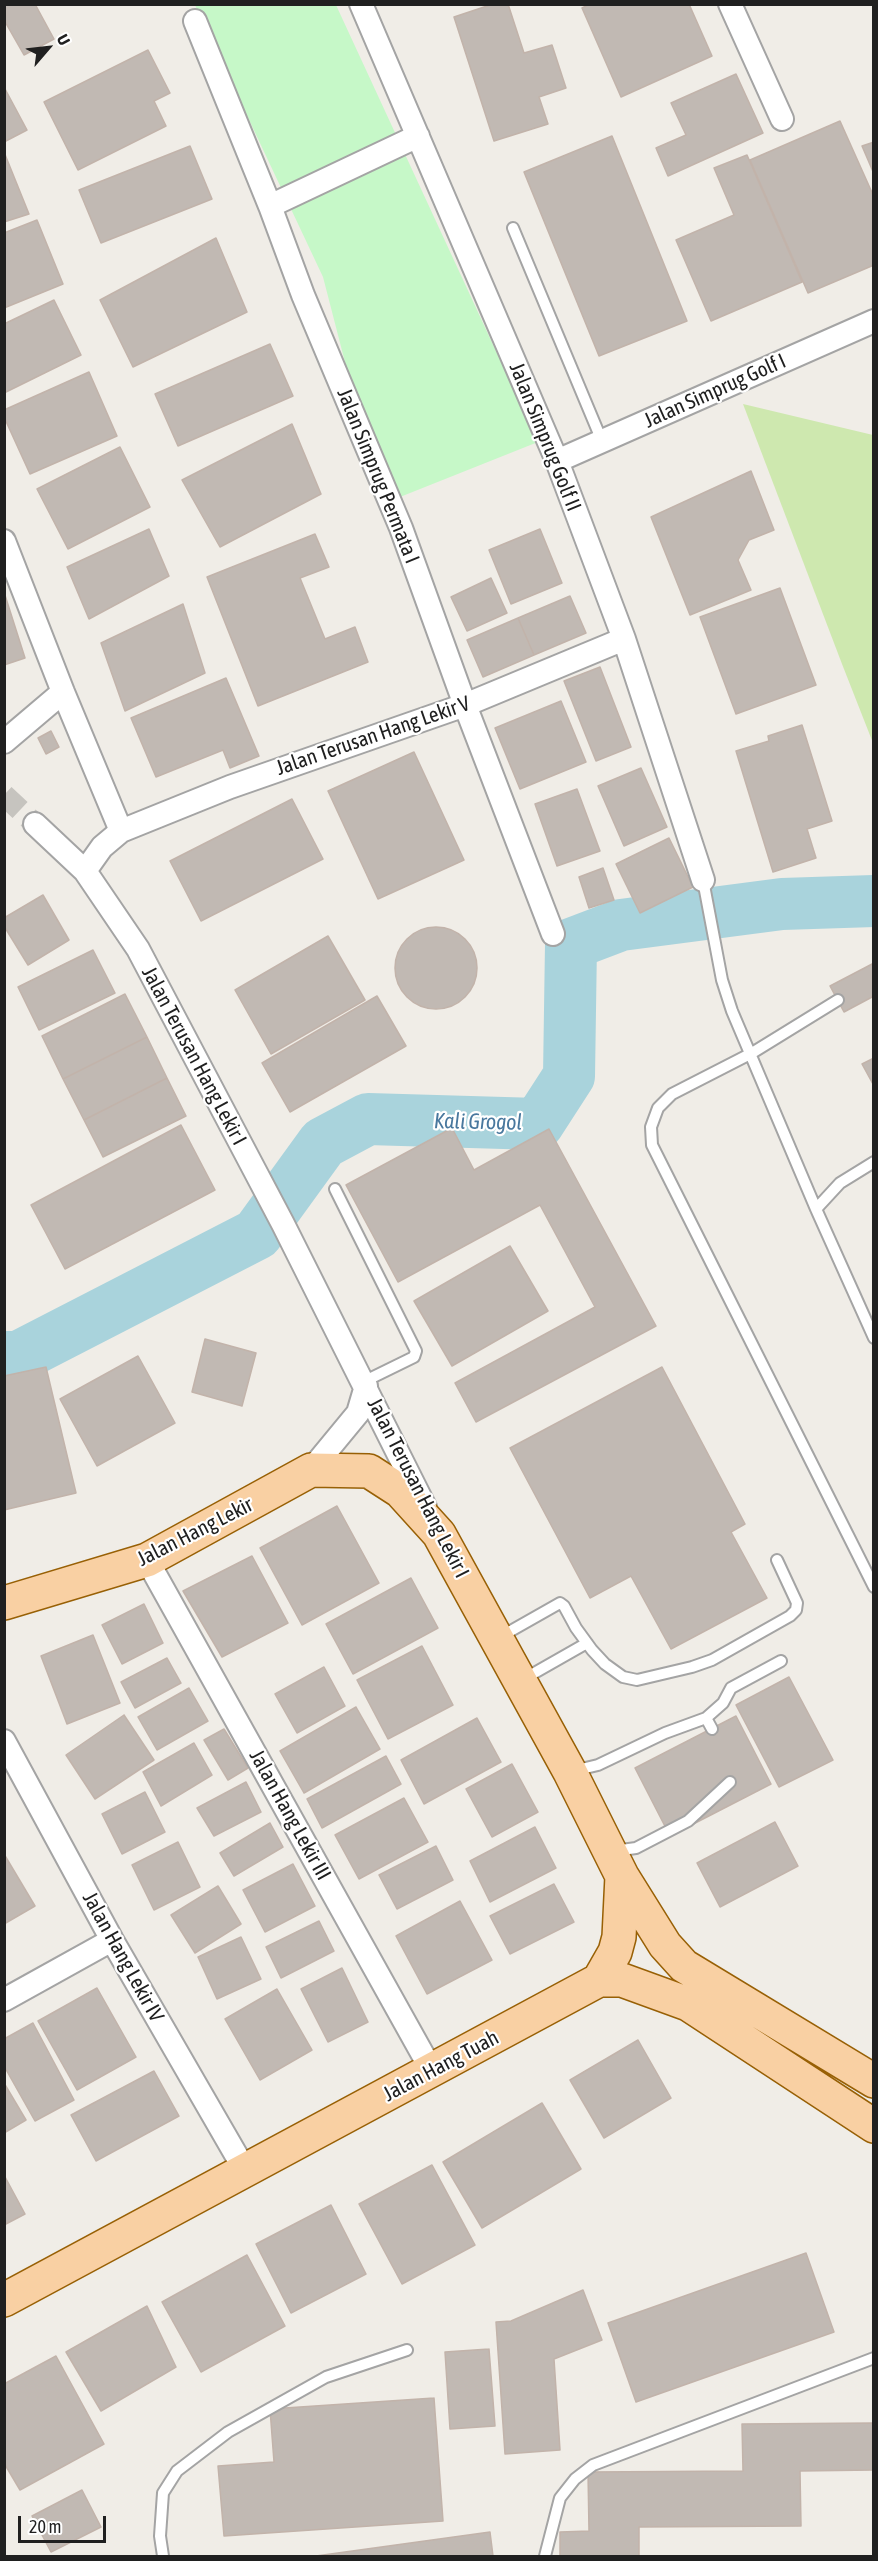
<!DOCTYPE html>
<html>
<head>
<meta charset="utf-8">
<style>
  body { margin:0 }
  #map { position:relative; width:878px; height:2561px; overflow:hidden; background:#f0ede7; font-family:"Asap Condensed",sans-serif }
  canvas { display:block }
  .frame { position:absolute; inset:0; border:6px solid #202020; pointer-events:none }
  .north { position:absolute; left:18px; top:18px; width:60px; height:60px; -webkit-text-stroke:4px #fff; paint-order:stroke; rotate:62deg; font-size:16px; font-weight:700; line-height:24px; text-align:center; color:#202020 }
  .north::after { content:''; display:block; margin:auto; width:21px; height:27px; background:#202020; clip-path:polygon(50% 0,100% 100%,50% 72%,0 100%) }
  .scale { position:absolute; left:18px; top:2516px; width:88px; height:27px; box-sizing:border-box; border:3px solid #202020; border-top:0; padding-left:8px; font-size:18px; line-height:21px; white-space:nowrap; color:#202020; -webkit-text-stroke:4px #fff; paint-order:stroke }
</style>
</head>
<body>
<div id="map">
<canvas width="878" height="2561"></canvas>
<div class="frame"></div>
<div class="north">U</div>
<div class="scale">20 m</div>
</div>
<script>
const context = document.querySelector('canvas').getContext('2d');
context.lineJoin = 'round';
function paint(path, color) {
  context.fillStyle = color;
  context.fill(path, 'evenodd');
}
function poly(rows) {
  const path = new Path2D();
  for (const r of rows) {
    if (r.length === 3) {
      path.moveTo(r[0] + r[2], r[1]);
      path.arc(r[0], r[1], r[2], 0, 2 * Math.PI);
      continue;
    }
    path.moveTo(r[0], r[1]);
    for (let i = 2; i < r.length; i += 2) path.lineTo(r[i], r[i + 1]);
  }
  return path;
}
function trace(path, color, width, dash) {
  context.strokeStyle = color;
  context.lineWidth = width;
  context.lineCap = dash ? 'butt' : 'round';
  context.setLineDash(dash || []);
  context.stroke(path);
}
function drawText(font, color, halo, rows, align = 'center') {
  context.font = font + ' "Asap Condensed",sans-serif';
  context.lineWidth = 4.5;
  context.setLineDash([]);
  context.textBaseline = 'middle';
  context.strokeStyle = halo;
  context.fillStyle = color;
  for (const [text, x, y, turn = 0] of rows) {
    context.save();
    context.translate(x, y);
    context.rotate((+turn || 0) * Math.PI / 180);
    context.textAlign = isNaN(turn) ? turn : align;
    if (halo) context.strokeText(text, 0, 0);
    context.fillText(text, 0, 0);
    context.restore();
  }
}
const grass = poly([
  [743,404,873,435,873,743,842,664]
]);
const park = poly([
  [195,5,336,5,538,442,400,497,346,366,323,277]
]);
const river = poly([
  [4,1357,18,1357,257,1234,323,1143,368,1119,538,1124,569,1076,571,944,621,925,782,904,874,901]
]);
const building = poly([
  [4,4,35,4,54,39,24,55,4,20,4,4],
  [493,4,508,4,524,53,552,45,566,88,539,97,548,124,494,141,454,17,493,4],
  [590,4,689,4,712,56,621,97,582,8,590,4],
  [148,50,170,93,154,101,166,126,78,170,44,102,148,50],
  [736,74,763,133,668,176,656,148,686,135,671,103,736,74],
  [4,87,27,130,4,142,4,87],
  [840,121,874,197,874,265,808,293,750,160,840,121],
  [612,136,687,321,599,356,524,172,612,136],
  [874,142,874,174,862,146,874,142],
  [190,146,212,199,101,243,79,190,190,146],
  [4,152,29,214,4,222,4,152],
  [747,155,802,282,711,321,676,240,734,215,714,168,747,155],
  [37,220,63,284,4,308,4,233,37,220],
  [216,238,247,312,133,367,100,300,216,238],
  [54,300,81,355,4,393,4,324,54,300],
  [270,344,293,396,178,446,155,394,270,344],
  [89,372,117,436,30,474,4,417,4,410,89,372],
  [292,424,321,494,220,547,182,480,292,424],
  [120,447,150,507,68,549,37,489,120,447],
  [751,471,774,530,749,540,738,560,751,590,690,615,651,517,751,471],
  [149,529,169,576,89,619,67,567,149,529],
  [540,529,562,583,511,604,489,550,540,529],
  [315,534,329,567,300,578,325,639,355,627,368,662,258,706,207,577,315,534],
  [491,578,507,613,467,631,451,597,491,578],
  [780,588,816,685,736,714,700,617,780,588],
  [4,592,25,658,4,665,4,592],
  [570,596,586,633,534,655,518,618,570,596],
  [183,604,205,673,125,711,101,643,183,604],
  [518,618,534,655,483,677,467,640,518,618],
  [600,667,631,747,596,761,564,681,600,667],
  [226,678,259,756,230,768,223,750,156,777,131,718,226,678],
  [561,701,586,762,520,789,495,728,561,701],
  [802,725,832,821,807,829,816,858,773,872,736,751,769,741,768,736,802,725],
  [51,731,59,747,46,754,38,738,51,731],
  [414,752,464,860,378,899,328,791,414,752],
  [641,768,667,827,624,846,598,786,641,768],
  [577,789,600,851,557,866,535,804,577,789],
  [292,799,323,859,201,921,170,861,292,799],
  [669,838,693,887,640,913,616,864,669,838],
  [603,868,614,900,589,908,579,877,603,868],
  [43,895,69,940,28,965,4,926,4,918,43,895],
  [436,968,41],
  [328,936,365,1000,271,1054,235,990,328,936],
  [93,950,115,993,39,1030,18,987,93,950],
  [874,963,874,996,844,1012,830,986,874,963],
  [125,994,147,1037,63,1079,42,1036,125,994],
  [377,996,406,1046,290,1112,262,1063,377,996],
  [147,1037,167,1078,84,1120,63,1079,147,1037],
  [874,1058,874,1086,862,1064,874,1058],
  [167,1078,186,1116,103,1157,84,1120,167,1078],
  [181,1125,215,1190,65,1269,31,1205,181,1125],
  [452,1128,474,1170,549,1129,656,1326,476,1422,455,1383,595,1307,540,1205,398,1282,346,1185,452,1128],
  [510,1246,548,1311,452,1366,414,1301,510,1246],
  [205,1339,256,1353,242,1406,192,1392,205,1339],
  [138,1356,175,1423,97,1466,60,1399,138,1356],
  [46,1367,76,1493,4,1510,4,1376,46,1367],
  [662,1367,745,1524,731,1532,767,1598,671,1649,631,1576,590,1598,510,1448,662,1367],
  [337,1506,379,1583,302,1625,260,1548,337,1506],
  [252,1556,288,1623,222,1657,183,1591,252,1556],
  [411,1578,438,1628,353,1674,326,1624,411,1578],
  [144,1604,163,1643,122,1664,102,1625,144,1604],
  [93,1635,120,1703,67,1724,41,1656,93,1635],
  [422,1646,453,1705,388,1739,357,1680,422,1646],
  [167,1658,181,1683,135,1708,121,1682,167,1658],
  [324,1667,345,1706,297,1733,275,1694,324,1667],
  [789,1677,833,1760,779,1787,736,1705,789,1677],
  [189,1688,208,1721,157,1750,138,1717,189,1688],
  [356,1707,380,1749,304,1793,280,1751,356,1707],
  [124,1715,154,1760,95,1799,66,1755,124,1715],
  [736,1716,771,1784,670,1836,635,1768,736,1716],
  [477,1718,501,1762,424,1804,401,1760,477,1718],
  [224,1729,248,1768,228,1780,204,1740,224,1729],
  [194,1743,212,1775,161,1806,143,1772,194,1743],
  [386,1756,401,1784,322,1828,307,1799,386,1756],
  [512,1764,538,1812,492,1837,466,1789,512,1764],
  [246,1782,261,1812,214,1836,197,1808,246,1782],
  [145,1792,165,1832,122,1854,102,1814,145,1792],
  [404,1798,428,1842,359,1879,335,1835,404,1798],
  [775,1822,798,1866,720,1907,697,1863,775,1822],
  [270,1823,283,1847,234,1876,220,1853,270,1823],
  [535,1827,556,1868,490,1902,470,1861,535,1827],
  [178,1842,200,1887,154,1910,132,1865,178,1842],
  [436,1846,453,1880,397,1909,379,1875,436,1846],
  [4,1854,35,1906,4,1924,4,1854],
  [293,1864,315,1906,265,1932,243,1890,293,1864],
  [554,1884,574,1922,510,1954,490,1916,554,1884],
  [218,1886,241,1924,195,1953,171,1915,218,1886],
  [460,1901,492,1960,427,1994,396,1936,460,1901],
  [319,1921,334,1951,281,1978,266,1947,319,1921],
  [241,1937,261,1979,217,1999,198,1957,241,1937],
  [342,1968,368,2022,328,2042,301,1989,342,1968],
  [97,1988,136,2057,77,2090,38,2021,97,1988],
  [277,1989,312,2050,260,2080,225,2019,277,1989],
  [33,2023,74,2100,35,2121,4,2066,4,2039,33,2023],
  [638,2040,671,2098,604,2138,570,2080,638,2040],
  [154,2071,179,2116,96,2161,71,2115,154,2071],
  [4,2083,26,2120,4,2133,4,2083],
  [542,2103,581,2169,482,2228,443,2162,542,2103],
  [432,2165,475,2245,402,2284,359,2204,432,2165],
  [4,2175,25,2214,4,2225,4,2175],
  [331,2205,366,2274,291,2313,256,2244,331,2205],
  [806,2253,834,2332,636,2402,608,2323,806,2253],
  [247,2255,285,2326,201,2372,162,2302,247,2255],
  [583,2290,602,2340,554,2359,560,2450,505,2454,496,2322,511,2321,583,2290],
  [147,2306,176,2367,101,2411,66,2352,147,2306],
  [489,2349,495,2426,450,2429,445,2352,489,2349],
  [56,2356,104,2444,20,2490,4,2463,4,2384,56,2356],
  [434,2398,443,2521,224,2536,218,2466,274,2462,270,2409,434,2398],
  [874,2423,874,2470,800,2471,801,2526,639,2527,639,2556,560,2556,560,2532,589,2531,588,2472,743,2471,742,2424,874,2423],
  [82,2490,101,2527,51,2552,32,2516,82,2490],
  [490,2532,493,2556,316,2556,490,2532]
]);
const streetTunnel = poly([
  [4,795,35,824]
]);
const lane = poly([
  [513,228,602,441],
  [703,880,722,980,732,1011,816,1209,874,1338],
  [838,1000,752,1053,672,1094,658,1108,651,1127,652,1145,874,1587],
  [335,1189,416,1351,414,1357,363,1382],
  [816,1209,840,1183,874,1162],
  [500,1637,560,1603,564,1606,576,1628,592,1650,605,1664,623,1677,637,1680,692,1667,712,1660,790,1616,796,1610,797,1603,777,1560],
  [522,1680,587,1643],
  [706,1718,712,1729],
  [573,1771,598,1765,665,1733,706,1718,723,1703,731,1688,781,1661],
  [614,1851,636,1848,688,1821,730,1782],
  [163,2556,160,2536,163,2493,177,2471,228,2432,326,2377,407,2350],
  [545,2556,560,2498,575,2479,593,2465,874,2358]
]);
const street = poly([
  [361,4,557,461,624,639,703,880],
  [730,4,782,119],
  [195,21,270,206,303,295,401,528,465,705,553,934],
  [270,206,418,136],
  [557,461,874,321],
  [4,541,63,692,121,831],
  [4,742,63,692],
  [35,824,85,871,138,949,283,1224,425,1507],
  [85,871,102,847,121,831,230,787,465,705,624,639],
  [311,1470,358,1413,366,1386],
  [147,1560,432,2071],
  [4,1741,112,1940,246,2172],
  [4,2000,112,1940]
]);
const primary = poly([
  [4,1603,147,1560,311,1470,369,1471,400,1491,439,1534,570,1772,622,1876,665,1945,684,1966,874,2081],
  [599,1980,615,1952,619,1937,622,1876],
  [4,2300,599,1980,622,1980,688,2004,874,2126]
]);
const streetNames = [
  ["Jalan Simprug Golf I",715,391,-24],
  ["Jalan Simprug Golf II",545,437,68],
  ["Jalan Simprug Permata I",378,476,68],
  ["Jalan Terusan Hang Lekir V",373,736,-19],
  ["Jalan Terusan Hang Lekir I",194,1056,62],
  ["Jalan Terusan Hang Lekir I",418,1488,63],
  ["Jalan Hang Lekir",195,1532,-27],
  ["Jalan Hang Lekir III",290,1815,61],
  ["Jalan Hang Lekir IV",123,1957,61],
  ["Jalan Hang Tuah",441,2066,-28]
];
const waterNames = [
  ["Kali Grogol",478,1122,1]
];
paint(grass, '#cee8af');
paint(park, '#c6f8c8');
trace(river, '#a9d3dc', 52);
paint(building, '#c1b9b3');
trace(building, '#c2b3aa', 1.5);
trace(streetTunnel, '#c6c4bf', 22, [22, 11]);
trace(lane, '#a4a4a4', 14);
trace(street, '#a4a4a4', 26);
trace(primary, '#986005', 36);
trace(lane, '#fff', 10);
trace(street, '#fff', 22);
trace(primary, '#f9d0a3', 33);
drawText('21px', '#202020', '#fff', streetNames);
drawText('italic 22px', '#49789e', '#fff', waterNames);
</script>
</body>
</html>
